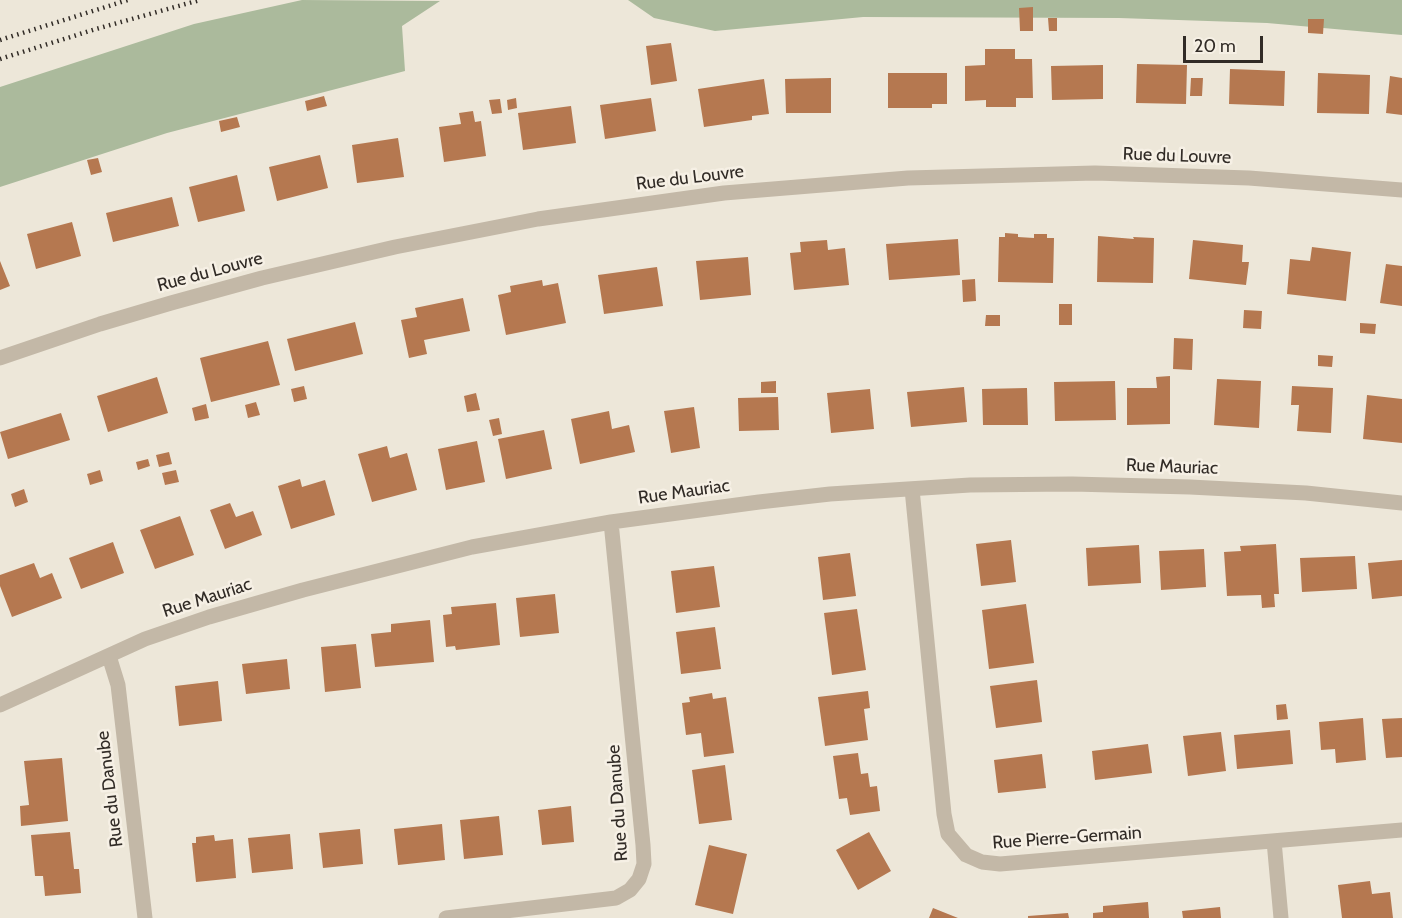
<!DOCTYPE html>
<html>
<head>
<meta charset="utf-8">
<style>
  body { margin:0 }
  #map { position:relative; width:1402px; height:918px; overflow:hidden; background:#ede7d9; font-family:Cabin,sans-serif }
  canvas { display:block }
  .scale { position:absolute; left:1183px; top:36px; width:80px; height:27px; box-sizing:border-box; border:3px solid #312b26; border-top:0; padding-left:8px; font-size:18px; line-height:21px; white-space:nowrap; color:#312b26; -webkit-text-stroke:4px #f6f0e5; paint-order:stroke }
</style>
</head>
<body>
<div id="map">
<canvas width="1402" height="918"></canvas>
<div class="scale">20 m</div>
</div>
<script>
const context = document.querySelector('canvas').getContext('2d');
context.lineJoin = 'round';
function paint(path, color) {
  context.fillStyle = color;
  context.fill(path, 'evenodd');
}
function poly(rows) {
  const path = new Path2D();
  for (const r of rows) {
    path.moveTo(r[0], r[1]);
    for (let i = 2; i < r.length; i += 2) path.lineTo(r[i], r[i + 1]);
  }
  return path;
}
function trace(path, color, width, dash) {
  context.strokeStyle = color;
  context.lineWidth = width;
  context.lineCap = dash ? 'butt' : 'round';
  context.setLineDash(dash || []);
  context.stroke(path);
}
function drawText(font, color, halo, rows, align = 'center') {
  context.font = font + ' Cabin,sans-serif';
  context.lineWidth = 5;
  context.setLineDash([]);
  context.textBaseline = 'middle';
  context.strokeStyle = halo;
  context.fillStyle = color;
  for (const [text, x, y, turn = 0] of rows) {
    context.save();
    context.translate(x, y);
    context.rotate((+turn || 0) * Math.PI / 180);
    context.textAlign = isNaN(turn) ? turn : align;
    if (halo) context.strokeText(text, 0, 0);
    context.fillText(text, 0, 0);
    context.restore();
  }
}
const green = poly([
  [302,0,440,1,402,26,405,71,167,133,0,187,0,87,194,24],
  [628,0,1402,0,1402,35,1267,23,1119,18,863,17,715,31,654,18]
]);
const building = poly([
  [1033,7,1033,31,1020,31,1019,8],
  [1048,18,1057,18,1057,31,1049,31],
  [1308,19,1324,19,1323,34,1308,33],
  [671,43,677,81,651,85,646,46],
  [985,49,1015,49,1015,59,1032,59,1033,98,1016,98,1016,107,986,107,986,100,965,101,965,66,985,65],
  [1137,64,1187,65,1186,104,1136,103],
  [1103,65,1103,99,1052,100,1051,66],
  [1230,69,1285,71,1284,106,1229,104],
  [888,73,947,73,947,104,932,104,932,108,888,108],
  [1318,73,1370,75,1369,114,1317,113],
  [1390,76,1402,78,1402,115,1386,113],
  [831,78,831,113,786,113,785,79],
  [1191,78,1203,78,1202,96,1190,96],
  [764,79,769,114,752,116,752,120,704,127,698,89],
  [324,96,327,106,307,111,305,101],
  [516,98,517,108,508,110,507,100],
  [651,98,656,131,605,139,600,105],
  [500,99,502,113,492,114,489,100],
  [571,106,576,143,523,150,518,113],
  [473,111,475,122,481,121,486,156,444,162,439,127,461,124,459,113],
  [237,117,240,127,221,132,219,121],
  [398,138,404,177,357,183,352,145],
  [320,155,328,188,277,201,269,167],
  [98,158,102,172,91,175,87,160],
  [237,175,245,211,198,222,189,187],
  [172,197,179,226,113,242,106,213],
  [72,222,81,256,36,269,27,234],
  [1005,233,1018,234,1018,237,1034,238,1034,234,1047,234,1047,238,1054,238,1053,283,998,282,999,237,1005,237],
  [1098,236,1134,239,1133,237,1154,238,1153,283,1097,282],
  [958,239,960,275,889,280,886,244],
  [827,240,828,250,845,248,849,285,794,290,790,253,801,252,800,242],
  [1193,240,1243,245,1242,262,1249,262,1246,285,1189,279],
  [1312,247,1351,252,1346,301,1287,294,1290,259,1310,261],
  [748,257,751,295,700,300,696,261],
  [0,261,10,286,0,290],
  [1386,264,1402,266,1402,306,1380,303],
  [657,267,663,306,604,314,598,275],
  [975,279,976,301,963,302,962,280],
  [542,280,543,286,558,283,566,323,506,335,498,295,511,292,510,286],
  [463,298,470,331,424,340,427,354,409,358,401,320,417,317,415,308],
  [1059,304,1072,304,1072,325,1059,325],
  [1244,310,1262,311,1261,329,1243,328],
  [986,315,1000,315,1000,326,985,326],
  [355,322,363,354,295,371,287,339],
  [1360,323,1376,324,1375,334,1360,333],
  [1174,338,1193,339,1192,370,1173,369],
  [268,341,280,385,211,402,200,358],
  [1318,355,1333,356,1332,367,1318,366],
  [1170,376,1170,424,1127,425,1127,388,1157,388,1156,377],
  [157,377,168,413,108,432,97,396],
  [1217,379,1261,381,1259,428,1214,425],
  [776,381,776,393,761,393,761,382],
  [1115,381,1116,420,1055,421,1054,382],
  [304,386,307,399,294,402,291,389],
  [1292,386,1333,388,1331,433,1297,431,1299,405,1291,405],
  [964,387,967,422,911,427,907,392],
  [1027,388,1028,425,983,425,982,389],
  [870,389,874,429,831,433,827,393],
  [476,393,480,410,467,412,464,396],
  [1367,395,1402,399,1402,443,1363,439],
  [778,397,779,430,739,431,738,398],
  [256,402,260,415,248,418,245,405],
  [206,404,209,418,195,421,192,408],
  [694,407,700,448,671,453,664,411],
  [609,411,612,429,629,425,635,452,580,464,571,419],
  [61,413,70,440,8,459,0,432],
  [499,418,502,434,493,436,489,420],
  [544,430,552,469,506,479,498,439],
  [477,441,485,482,446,490,438,449],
  [387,446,390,458,407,453,417,490,372,502,358,454],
  [169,452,172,464,159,467,156,455],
  [148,459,150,466,138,470,136,462],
  [100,470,103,481,90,485,87,474],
  [176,470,179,482,165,485,162,473],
  [300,479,302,487,325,480,335,515,291,529,278,486],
  [24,489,28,502,15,507,11,494],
  [230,503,236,517,253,511,262,535,225,549,210,510],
  [180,516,194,555,155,569,140,530],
  [1011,540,1016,582,981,586,976,544],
  [113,542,124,573,81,589,69,558],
  [1276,544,1279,594,1274,594,1275,607,1262,608,1261,595,1227,596,1224,552,1241,551,1240,546],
  [1139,545,1141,583,1088,586,1086,548],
  [1204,549,1206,587,1161,590,1159,551],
  [850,553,856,596,823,600,818,557],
  [1355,556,1357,589,1302,592,1300,558],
  [1402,560,1402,596,1372,599,1368,563],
  [34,563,40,578,52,573,62,598,12,617,0,586,0,575],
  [714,566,720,607,676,613,671,571],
  [555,594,559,633,520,637,516,598],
  [496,603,500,645,456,650,455,646,446,647,443,615,452,614,451,607],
  [1026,604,1034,663,989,669,982,610],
  [857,609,866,670,832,675,824,613],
  [430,620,434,662,375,667,371,634,391,632,391,624],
  [715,627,721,669,681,674,676,632],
  [356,644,361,688,325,692,321,647],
  [287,659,290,689,246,694,242,664],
  [1037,680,1042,722,996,728,990,686],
  [218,681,222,721,179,726,175,686],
  [868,691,870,708,864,709,868,740,825,746,818,697],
  [712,693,713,699,726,697,734,753,704,757,701,733,686,735,682,703,690,702,689,697],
  [1286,704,1288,719,1277,720,1276,705],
  [1363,718,1366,760,1336,763,1335,749,1321,750,1319,722],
  [1402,718,1402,757,1386,758,1382,719],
  [1290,730,1293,764,1237,769,1234,735],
  [1221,732,1226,771,1188,776,1183,736],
  [1148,744,1152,773,1095,780,1092,751],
  [858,753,861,774,868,773,870,787,877,786,880,811,850,815,847,798,839,799,833,756],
  [1042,754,1046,788,998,793,994,760],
  [62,758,68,821,21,826,20,806,29,805,24,761],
  [725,765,732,820,699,824,692,770],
  [571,806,574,842,542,845,538,810],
  [499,816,503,855,464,859,460,820],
  [442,824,445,860,398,865,394,829],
  [360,829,363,864,323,868,319,833],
  [70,832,74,869,79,869,81,893,45,896,43,876,35,876,31,835],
  [869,832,891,871,858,890,836,850],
  [290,834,293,869,252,873,248,838],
  [214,835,215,841,233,839,236,878,196,882,192,843,196,843,196,837],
  [709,845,747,854,733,914,695,905],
  [1370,881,1372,894,1390,892,1393,918,1342,918,1338,885],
  [1148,902,1149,918,1093,918,1093,913,1103,912,1103,906],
  [1220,907,1221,918,1183,918,1182,911],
  [933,908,958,918,929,918],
  [1068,913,1069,918,1028,918,1028,916]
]);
const minor = poly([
  [0,358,100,324,171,303,262,278,395,247,538,219,724,193,908,178,1095,173,1249,178,1402,190],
  [912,489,944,814,948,834,966,855,982,862,1000,864,1402,830],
  [109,656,118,685,145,918],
  [0,705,145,639,209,617,303,590,472,547,611,522,759,502,830,494,970,485,1072,484,1190,487,1306,493,1402,503],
  [1274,841,1281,918],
  [446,918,616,898,630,890,639,879,644,864,643,845,611,522]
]);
const rail = poly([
  [0,40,128,0],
  [0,59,96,29,200,0]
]);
const streetNames = [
  ["Rue du Louvre",1177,156,2],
  ["Rue du Louvre",690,178,-7],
  ["Rue du Louvre",210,272,-15],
  ["Rue Mauriac",1172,467,2],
  ["Rue Mauriac",684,492,-8],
  ["Rue Mauriac",207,598,-18],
  ["Rue du Danube",110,789,-97],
  ["Rue du Danube",618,803,-94],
  ["Rue Pierre-Germain",1067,838,-4]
];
paint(green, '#abba9c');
paint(building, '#b57850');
trace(minor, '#c3b8a7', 15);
trace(rail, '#312b26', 4.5, [1.5, 4.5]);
drawText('18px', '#312b26', '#f6f0e5', streetNames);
</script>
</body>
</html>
